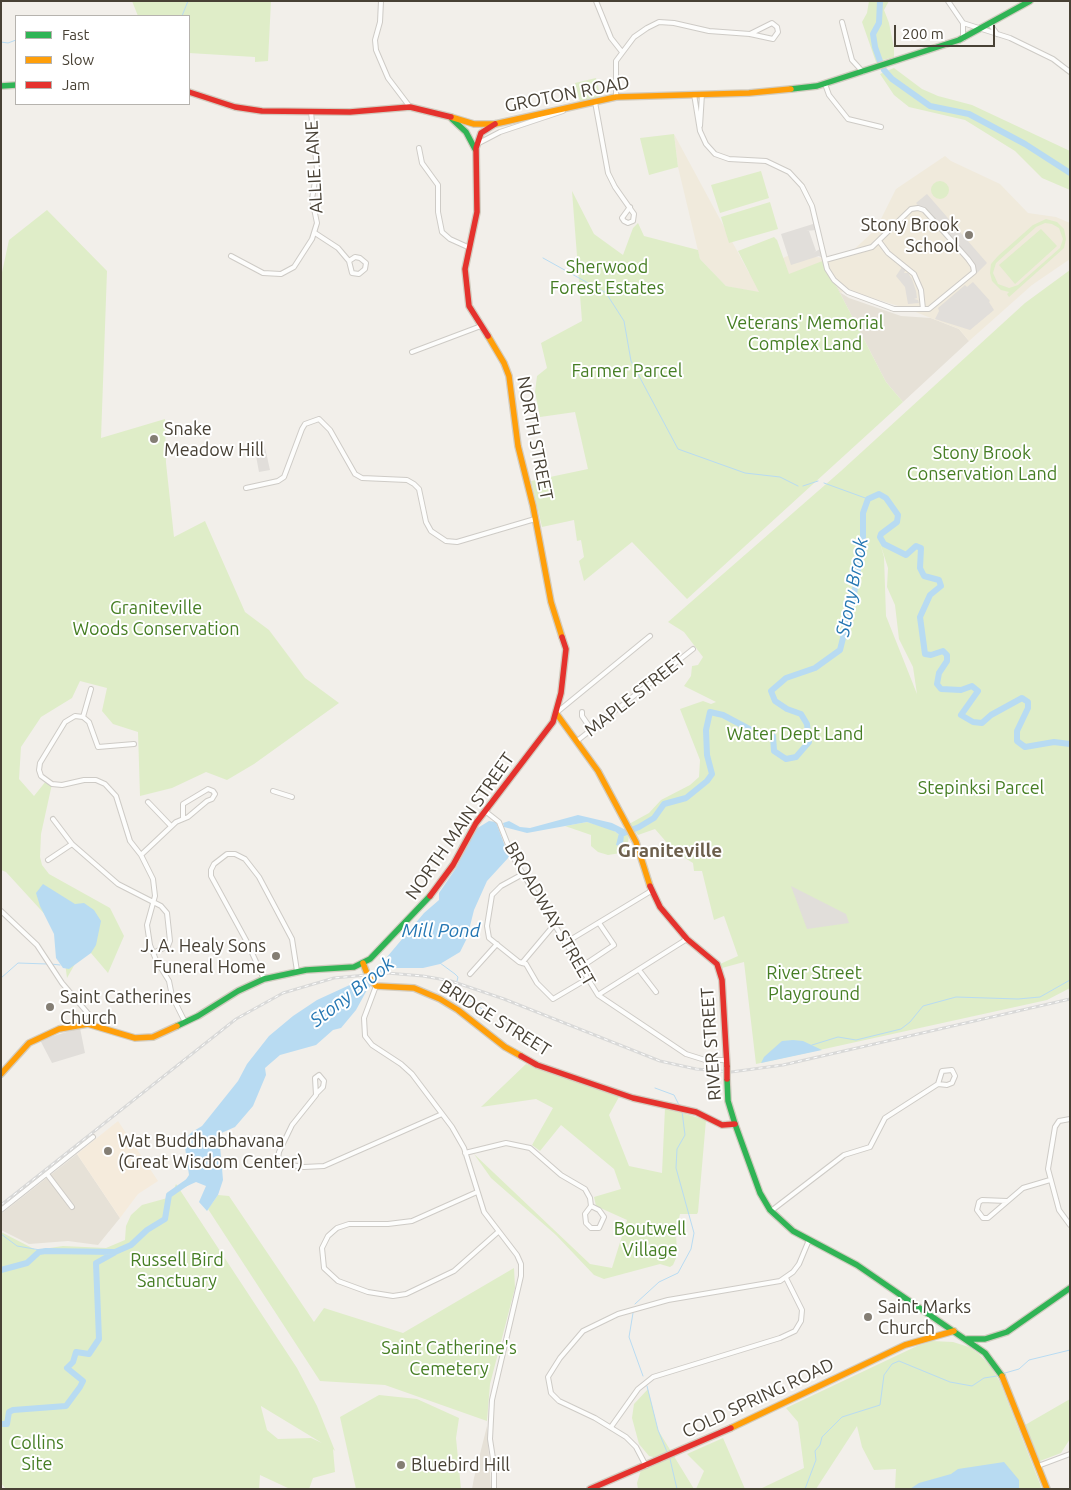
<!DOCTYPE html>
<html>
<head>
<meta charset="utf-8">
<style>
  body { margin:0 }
  #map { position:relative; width:1071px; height:1490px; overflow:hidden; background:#f2efea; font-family:Ubuntu,sans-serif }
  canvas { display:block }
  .frame { position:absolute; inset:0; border:2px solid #484135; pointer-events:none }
  .legend { position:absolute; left:15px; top:15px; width:175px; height:90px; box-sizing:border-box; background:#fff; border:1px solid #b6b3ae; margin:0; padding:6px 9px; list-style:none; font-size:15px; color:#484135 }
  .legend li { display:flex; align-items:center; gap:10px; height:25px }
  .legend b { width:25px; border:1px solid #b6b3ae }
  .scale { position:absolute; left:894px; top:25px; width:101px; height:22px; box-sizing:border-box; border:2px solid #484135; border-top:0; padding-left:6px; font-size:15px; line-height:18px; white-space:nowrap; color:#484135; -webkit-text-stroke:4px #fff; paint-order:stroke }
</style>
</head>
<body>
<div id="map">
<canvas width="1071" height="1490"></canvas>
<div class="frame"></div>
<ul class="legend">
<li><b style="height:6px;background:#30b455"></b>Fast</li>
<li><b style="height:6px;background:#ff9f0a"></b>Slow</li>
<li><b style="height:6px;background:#e5322d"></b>Jam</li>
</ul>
<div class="scale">200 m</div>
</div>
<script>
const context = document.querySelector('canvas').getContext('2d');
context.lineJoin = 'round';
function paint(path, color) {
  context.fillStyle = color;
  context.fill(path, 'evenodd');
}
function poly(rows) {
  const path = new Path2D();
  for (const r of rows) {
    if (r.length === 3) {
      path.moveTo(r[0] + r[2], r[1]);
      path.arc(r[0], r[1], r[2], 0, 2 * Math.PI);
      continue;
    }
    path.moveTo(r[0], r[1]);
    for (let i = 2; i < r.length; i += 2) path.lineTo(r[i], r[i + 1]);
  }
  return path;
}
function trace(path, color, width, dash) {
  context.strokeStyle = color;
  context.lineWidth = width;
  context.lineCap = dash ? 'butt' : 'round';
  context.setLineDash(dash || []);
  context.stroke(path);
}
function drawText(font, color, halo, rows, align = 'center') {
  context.font = font + ' Ubuntu,sans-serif';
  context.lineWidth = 4;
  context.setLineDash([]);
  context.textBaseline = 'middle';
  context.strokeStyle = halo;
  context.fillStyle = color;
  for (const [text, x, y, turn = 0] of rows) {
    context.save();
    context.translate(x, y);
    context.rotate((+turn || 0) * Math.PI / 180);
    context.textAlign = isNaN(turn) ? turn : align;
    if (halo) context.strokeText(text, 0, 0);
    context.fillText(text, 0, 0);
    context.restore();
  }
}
const residential = poly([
  [827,268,841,293,849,298,901,316,931,318,959,329,969,341,903,402,886,382],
  [77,1154,120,1218,98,1245,68,1241,29,1244,1,1230,1,1214],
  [487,1426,491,1489,472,1489,474,1478]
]);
const commercial = poly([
  [118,1121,158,1181,138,1194,120,1218,77,1154]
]);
const education = poly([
  [674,134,749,273,792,254,832,259,848,255,876,229,896,189,945,156,951,161,1000,184,1028,213,1056,217,1070,223,1070,259,1032,285,969,341,959,329,908,309,856,293,847,288,841,293,827,268,759,293,726,286,700,259,678,167]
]);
const green = poly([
  [132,1,271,1,268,61,255,62,255,57,189,53,189,16,138,16],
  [869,1,889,1,884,10,889,23,894,48,894,57,883,60,880,64,876,62,862,22,867,13],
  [894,68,922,89,938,96,972,105,1070,151,1070,190,1042,178,1015,151,965,120,909,107,894,95,880,74],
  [596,78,601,98,580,102,575,83],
  [674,134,678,167,649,175,640,138],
  [761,171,769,198,720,213,711,185],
  [940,190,9],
  [572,191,594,234,623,255,633,228,638,223,644,236,698,250,700,259,726,286,759,292,738,251,774,237,777,240,789,274,825,260,827,268,886,382,903,402,687,599,632,542,584,581,579,561,584,557,581,540,577,541,574,520,542,527,531,481,588,469,575,412,540,417,535,392,537,376,547,368,541,343,582,321],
  [770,202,778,229,729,243,721,217],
  [47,210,107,271,101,438,165,419,166,463,174,537,205,521,245,612,269,630,305,678,339,703,254,764,227,780,206,772,172,788,140,796,138,732,113,724,102,711,107,688,80,681,72,698,41,717,21,747,19,779,34,796,46,781,52,784,41,834,40,857,42,865,49,874,110,908,124,936,108,973,85,946,67,978,61,932,6,872,1,870,1,277,9,240],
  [1046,219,1057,222,1064,229,1066,239,1064,248,1009,297,1007,294,1009,292,1001,290,992,281,990,273,991,264,998,256,1033,225],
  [1045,223,1052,224,1059,228,1063,239,1060,248,1018,285,1009,288,998,284,993,273,996,263,1036,227],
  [1041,229,1057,246,1015,284,999,265],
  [1070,270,1070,988,1047,1000,756,1064,744,962,722,968,720,964,738,956,724,916,714,920,702,871,694,871,693,863,675,852,655,829,638,835,629,824,649,813,661,800,690,785,699,777,700,760,680,709,703,701,711,704,716,702,684,686,691,676,692,666,698,665,703,657,684,632,668,622,841,471,1025,303],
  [880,543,888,568,887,587,895,605,899,639,913,667,917,694,886,616,884,557],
  [587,822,611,829,623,837,624,835,629,834,627,852,608,855,598,852,591,846,591,835,565,826],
  [526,1064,619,1097,609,1115,629,1166,662,1173,665,1108,706,1120,698,1212,697,1214,680,1214,676,1231,677,1256,673,1265,670,1267,660,1264,604,1279,594,1275,556,1235,491,1178,474,1154,590,1264,612,1268,627,1220,596,1206,594,1197,621,1189,614,1169,561,1125,540,1151,532,1145,553,1108,536,1099,481,1107],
  [176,1184,297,1368,317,1406,335,1451,333,1449,335,1472,313,1478,309,1489,290,1489,260,1475,259,1489,6,1489,1,1483,1,1232,36,1250,63,1246,106,1248,125,1240,126,1226,131,1215,142,1205,171,1197],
  [261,1407,261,1406,322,1443,311,1438,278,1439,267,1430],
  [218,1195,229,1196,314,1322,324,1308,403,1333,514,1268,515,1288,490,1384,487,1421,385,1385,320,1381,208,1209],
  [932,1341,953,1342,969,1347,979,1354,991,1367,1000,1382,1042,1489,895,1489,896,1469,874,1470,862,1447,857,1426,816,1489,760,1489,804,1468,798,1422,786,1408,917,1346],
  [648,1389,658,1430,694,1489,638,1489,637,1483,641,1470,655,1464,653,1457,649,1456,639,1444,632,1418,634,1404],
  [379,1395,417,1399,459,1418,456,1438,461,1489,356,1489,340,1417],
  [1070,1399,1070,1439,1061,1453,1040,1461,1025,1425],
  [723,1438,745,1489,696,1489,704,1471,687,1454]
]);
const parking = poly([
  [927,194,987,263,977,273,916,203],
  [814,221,816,230,806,231,809,231,816,251,813,253,820,249,822,258,819,256,791,265,781,234,813,224],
  [902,267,906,269,904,273,908,273,912,279,916,291,917,298,914,299,918,300,919,303,908,304,905,287,896,276],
  [973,282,990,301,989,302,994,310,970,330,935,319,939,311,938,308,965,285,967,287],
  [263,439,270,470,259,472,253,440],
  [791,886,846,914,849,923,807,929],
  [80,1028,85,1053,52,1063,40,1040]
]);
const water = poly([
  [578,815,612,823,626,830,629,834,624,835,623,844,620,846,616,845,619,833,587,822,527,833,504,827,503,823,509,821,520,827,530,828],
  [489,821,496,822,509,857,487,881,474,910,467,938,460,952,440,964,423,968,388,968,367,990,356,1010,341,1028,333,1030,316,1045,280,1055,265,1068,266,1075,253,1106,235,1127,219,1134,223,1180,218,1195,207,1211,199,1202,206,1186,196,1182,185,1187,183,1184,189,1175,184,1140,192,1132,202,1126,238,1081,247,1064,269,1036,293,1016,317,1000,354,983,372,978,380,969,387,957,424,913,439,900,439,893,456,868,476,829],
  [43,884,75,904,84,903,94,910,101,921,96,945,91,953,69,969,63,968,56,958,54,934,40,906,36,893],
  [793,1040,803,1041,822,1050,761,1063,764,1057,782,1041],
  [1004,1462,1019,1480,1019,1489,910,1489,919,1483,951,1474,958,1469]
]);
const stream = poly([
  [182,16,188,1],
  [1,42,8,43,16,40],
  [543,258,606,293,624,321,631,361,678,449,745,473,780,477,798,486],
  [824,483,868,499],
  [803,486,818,481],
  [440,963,455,974,458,977,457,981],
  [51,964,60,965],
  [1,978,18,963,47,964],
  [456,986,458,992,482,1009],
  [812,1045,838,1037,856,1040,901,1029,910,1022,923,1006,956,997,1018,999,1040,997,1070,980],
  [655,1088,674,1095,679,1105],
  [1,1234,17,1246,46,1251],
  [635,1304,659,1282,678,1273,691,1249,694,1233,676,1168,677,1149,685,1135,682,1111],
  [633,1313,629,1337,643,1376],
  [1005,1373,1019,1369,1029,1360,1070,1350],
  [647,1386,658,1430,667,1452],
  [670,1459,677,1489],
  [805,1489,816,1460,815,1451,820,1445,822,1437,842,1417,880,1405,884,1375,892,1364,899,1361,950,1382,972,1386,984,1378,997,1376]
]);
const river = poly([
  [880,1,879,23,873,34,875,47,881,64],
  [884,70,892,79,930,106,969,114,1025,144,1070,173],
  [619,831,624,833,639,827,654,818,664,804,686,798,707,781,712,774,707,755,706,730,710,712,723,715,753,731,773,736,774,751,786,759,796,757,809,742,807,724,801,714,787,709,775,701,771,691,786,678,815,668,840,650,854,594,863,541,863,513,868,499,879,494,886,498,898,515,897,522,881,534,880,537,884,544,906,555,916,546,921,548,920,568,924,576,939,580,941,586,930,595,920,617,925,654,931,655,943,651,947,655,947,661,939,673,937,684,941,689,961,690,972,686,978,691,961,715,973,722,982,723,991,715,1022,698,1028,702,1028,708,1017,731,1017,741,1025,747,1054,742,1070,744],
  [1,1270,27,1263,39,1252,46,1251,115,1252,131,1245,147,1230,165,1219,169,1195,189,1181],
  [1,1424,7,1424,9,1412,13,1410,66,1406,80,1387,83,1381,67,1368,73,1362,76,1352,89,1354,99,1339,96,1263,114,1253]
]);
const street = poly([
  [381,1,380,22,375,40,376,50,388,78,410,107],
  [596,1,611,38,622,52],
  [948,1,963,23,1010,38,1053,59,1070,72],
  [842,22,852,60,863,72],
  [990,24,997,34],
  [963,39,963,23],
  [825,84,829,95,848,119,881,127],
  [694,94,700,131,706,144,715,154,729,159,766,161,789,172,802,186,812,206,827,269,834,280,848,292,894,309,929,309,974,272,973,266,968,259,935,222,924,210,918,208,911,209,872,247,825,260],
  [616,97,616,61,634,37,647,28,659,22,674,23,709,31,750,34,773,39,778,32,777,27,772,23,750,34],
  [595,102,608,173,615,187,622,197,634,214,633,221,628,223,624,221,622,218,630,207],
  [700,126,702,94],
  [477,144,500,132,563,111],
  [419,148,422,163,438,185,438,212,442,232,450,239,470,248],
  [315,233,338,248,349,261,352,273,359,274,365,269,366,263,360,258,355,257,349,261],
  [879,241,888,253,914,274,921,290,923,309],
  [231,256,263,273,281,274,294,267,312,239,317,223,312,199,317,169,311,112],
  [412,352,481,326],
  [246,488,278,481,284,477,302,429,305,424,319,419,330,430,355,474,362,478,407,480,414,484,419,489,426,522,431,531,446,541,457,542,535,519],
  [582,712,582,716,591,729],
  [556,713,650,636],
  [83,717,91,689],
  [577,741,693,649],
  [134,744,98,747,89,722,83,717,75,716,65,722,40,763,39,770,41,776,52,784,62,785,84,780,96,780,105,784,116,796,130,841,141,855,153,879,155,896,147,925,150,945,156,960,169,981,172,996,185,1022],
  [273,791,292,797],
  [148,802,171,826],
  [485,811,499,822,512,855,523,874,598,995,686,1054,705,1060,727,1060],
  [53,819,72,844,118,884,161,906,167,913,170,941,168,946,153,953],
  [141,855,176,822,188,817,207,801,212,799,215,794,213,791,208,789,183,804,183,819],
  [48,860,72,844],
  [523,874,501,886,492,895,487,926,489,938,519,962,526,964,537,983,553,999,587,979],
  [1,911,37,945,62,983,91,1017,93,1025],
  [565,943,651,891],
  [522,963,554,925],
  [581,967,614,945,599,923],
  [639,970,656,992],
  [470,974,497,944],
  [264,979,247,942,211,876,211,870,214,864,227,854,235,854,245,859,259,877,292,939,297,971],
  [376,986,364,1018,365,1036,372,1045,401,1064,412,1074,452,1127,464,1148,484,1212,517,1255,521,1264,521,1276,492,1400,490,1439,494,1465,494,1489],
  [598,995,687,939],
  [317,1093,323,1087,324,1081,319,1075,315,1078,316,1095,292,1125,279,1152,278,1159,283,1164,304,1167,324,1166,442,1114],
  [1070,1119,1059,1121,1055,1127,1048,1169,1059,1210,1070,1225],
  [465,1153,506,1143,530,1148,561,1175,585,1189,590,1198,591,1206,599,1210,604,1217,599,1228,591,1228,586,1223,585,1214,591,1206],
  [47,1174,72,1207],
  [477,1192,412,1221,388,1224,349,1224,337,1228,328,1236,322,1248,324,1268,338,1281,368,1292,393,1296,406,1294,454,1271,498,1232],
  [1007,1201,982,1200,979,1202,977,1210,983,1218,988,1218,1023,1188,1050,1180],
  [1,1210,93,1137],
  [771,1211,844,1155,870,1147,885,1118,938,1084,942,1071,952,1070,955,1076,952,1083,947,1085,938,1084],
  [611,1427,638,1389,653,1377,780,1338,795,1331,801,1321,802,1310,786,1278],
  [646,1466,636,1447,626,1437,595,1418,559,1401,551,1393,548,1377,560,1358,583,1331,618,1314,668,1300,780,1281,793,1272,799,1264,809,1240],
  [1038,1466,1070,1454]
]);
const fast = poly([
  [1,86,16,85],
  [791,89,817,86,959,40,1030,1],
  [452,119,466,132,475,149],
  [177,1026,198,1016,238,991,264,979,306,970,354,967,370,959,430,896],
  [727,1079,728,1101,735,1124,760,1193,770,1210,793,1231,857,1265,985,1353,1002,1376],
  [967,1339,985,1339,1007,1332,1070,1288]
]);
const slow = poly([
  [451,117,474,124,495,124,616,97,749,93,791,89],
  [488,336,504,363,509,376,518,446,533,506,551,602,562,637],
  [556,713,598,771,636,842,650,886],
  [363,963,368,976,376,986,414,988,440,999,458,1010,505,1047,521,1056],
  [1,1074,29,1043,59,1029,88,1024,135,1038,153,1037,177,1026],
  [1002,1376,1047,1489],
  [731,1428,905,1345,954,1331]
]);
const jam = poly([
  [189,92,235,107,262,111,350,112,410,107,451,117],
  [488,336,469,306,465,269,477,212,476,148,481,133,495,124],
  [650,886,660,907,687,939,717,964,722,980,727,1067],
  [430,896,453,865,476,823,553,722,561,693,566,649,562,637],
  [521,1056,537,1065,633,1098,696,1112,722,1125,735,1124],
  [590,1489,731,1428]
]);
const rail = poly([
  [1,1205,236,1019,283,993,334,978,387,973,423,976,451,981,504,999,660,1061,696,1069,731,1072,783,1065,1070,999]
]);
const jamBridge = poly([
  [727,1067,727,1079]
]);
const markers = [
  [969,235,5,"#847e74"],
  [154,439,5,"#847e74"],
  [276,956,5,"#847e74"],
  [50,1007,5,"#847e74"],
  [108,1151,5,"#847e74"],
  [868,1317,5,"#847e74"],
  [401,1465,5,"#847e74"]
];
const streetNames = [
  ["GROTON ROAD",567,94,-11],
  ["ALLIE LANE",314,167,-93],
  ["NORTH STREET",535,438,79],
  ["MAPLE STREET",635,695,-38],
  ["NORTH MAIN STREET",460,826,-55],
  ["BROADWAY STREET",550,914,60],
  ["BRIDGE STREET",495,1018,32],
  ["RIVER STREET",711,1044,-94],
  ["COLD SPRING ROAD",758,1398,-25]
];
const poiNames = [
  ["Stony Brook",959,225,"right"],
  ["School",959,246,"right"],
  ["Snake",164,429],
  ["Meadow Hill",164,450],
  ["J. A. Healy Sons",266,946,"right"],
  ["Funeral Home",266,967,"right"],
  ["Saint Catherines",60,997],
  ["Church",60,1018],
  ["Wat Buddhabhavana",118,1141],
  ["(Great Wisdom Center)",118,1162],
  ["Saint Marks",878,1307],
  ["Church",878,1328],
  ["Bluebird Hill",411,1465]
];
const parkNames = [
  ["Sherwood",607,267],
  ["Forest Estates",607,288],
  ["Veterans' Memorial",805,323],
  ["Complex Land",805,344],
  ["Farmer Parcel",627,371],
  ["Stony Brook",982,453],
  ["Conservation Land",982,474],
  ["Graniteville",156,608],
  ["Woods Conservation",156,629],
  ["Water Dept Land",795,734],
  ["Stepinksi Parcel",981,788],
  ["River Street",814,973],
  ["Playground",814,994],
  ["Boutwell",650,1229],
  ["Village",650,1250],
  ["Russell Bird",177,1260],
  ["Sanctuary",177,1281],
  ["Saint Catherine's",449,1348],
  ["Cemetery",449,1369],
  ["Collins",37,1443],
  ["Site",37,1464]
];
const waterNames = [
  ["Stony Brook",852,587,-79],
  ["Mill Pond",441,931],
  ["Stony Brook",352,992,-38]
];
const neighbourhoodNames = [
  ["Graniteville",670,851]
];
paint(residential, '#e6e1d7');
paint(commercial, '#f5ebdc');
paint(education, '#f0eadc');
paint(green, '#dfedc8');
paint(parking, '#e1deda');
paint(water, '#b8dbf2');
trace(stream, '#b8dbf2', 1);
trace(river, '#b8dbf2', 6);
trace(street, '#cecbc6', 6);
trace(fast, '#d2ccc0', 8);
trace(slow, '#d2ccc0', 8);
trace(jam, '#d2ccc0', 8);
trace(street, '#fdfdfc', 4);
trace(fast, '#30b455', 5.5);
trace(slow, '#ff9f0a', 5.5);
trace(jam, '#e5322d', 5.5);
trace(rail, '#d9d9d8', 3);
trace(rail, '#fff', 1, [4]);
trace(jamBridge, '#d2ccc0', 8, []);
trace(jamBridge, '#e5322d', 5.5);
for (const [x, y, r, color] of markers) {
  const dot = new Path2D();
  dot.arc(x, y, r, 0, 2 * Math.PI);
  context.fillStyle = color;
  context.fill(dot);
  trace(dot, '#fff', 2);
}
drawText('18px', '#484135', '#fff', streetNames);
drawText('18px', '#484135', '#fff', poiNames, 'left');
drawText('18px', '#467e24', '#fff', parkNames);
drawText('italic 19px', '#2577b3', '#fff', waterNames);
drawText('bold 19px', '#6c5f4c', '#fff', neighbourhoodNames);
</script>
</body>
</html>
